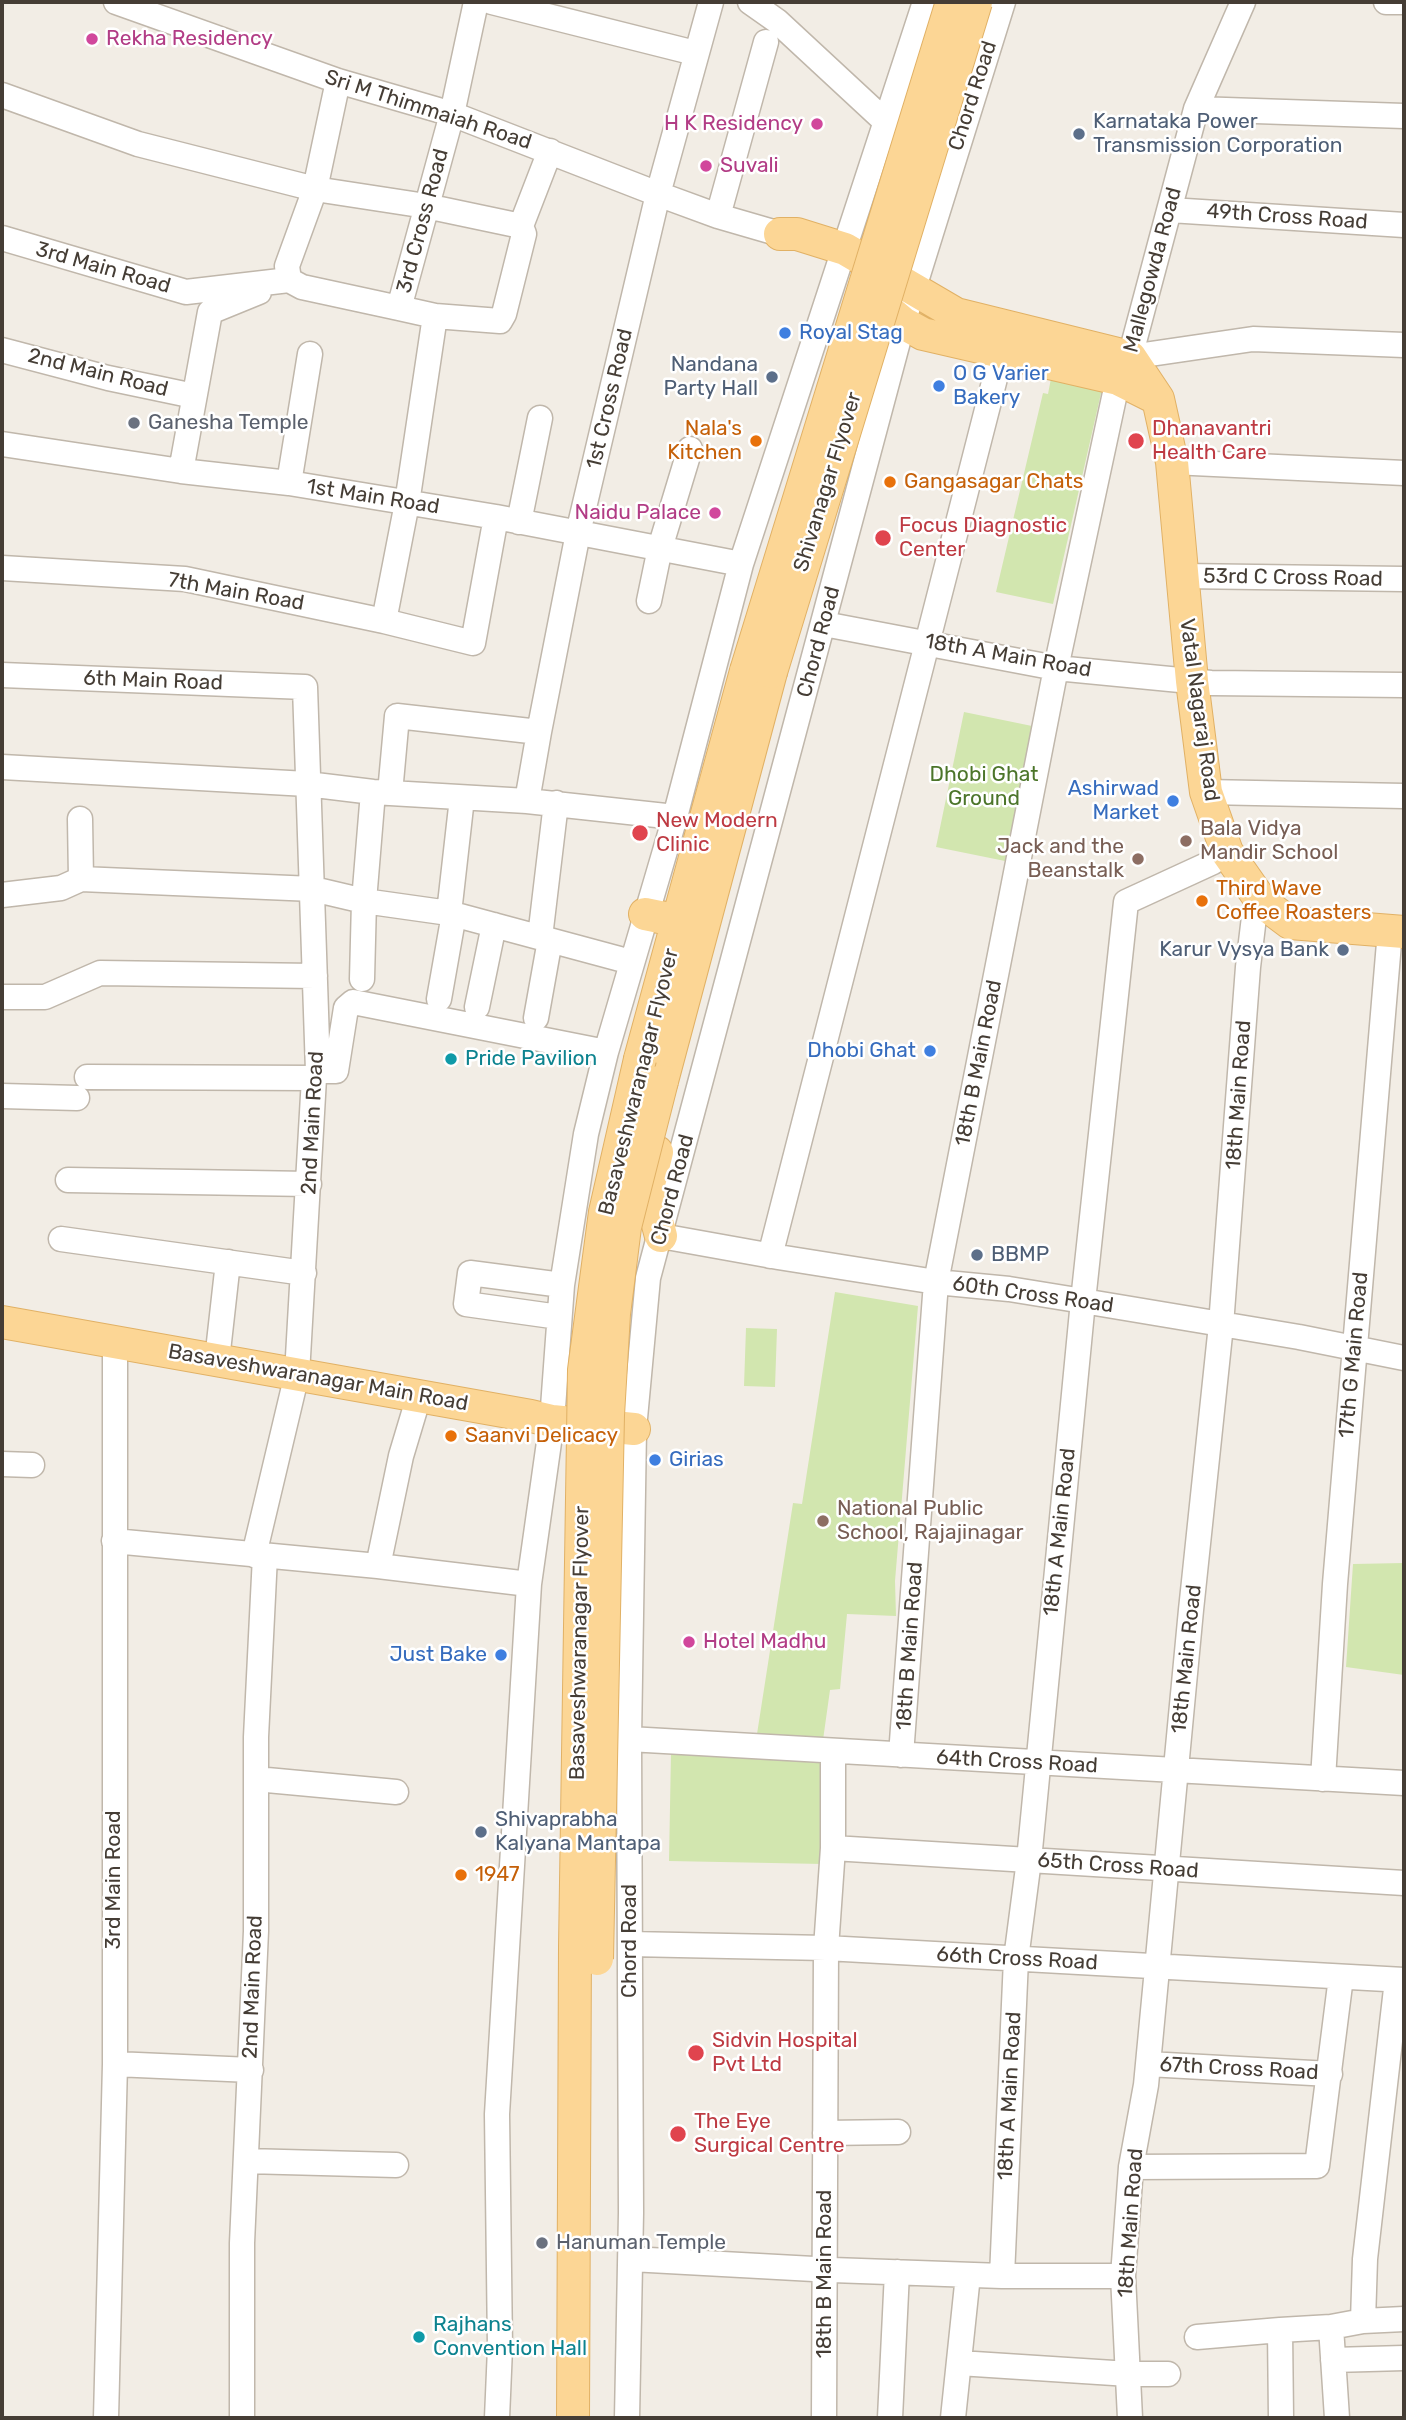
<!DOCTYPE html>
<html>
<head>
<meta charset="utf-8">
<style>
  body { margin:0 }
  #map { position:relative; width:1406px; height:2420px; overflow:hidden; background:#f2ede5; font-family:Rubik,sans-serif }
  canvas { display:block }
  .frame { position:absolute; inset:0; border:4px solid #453d35; pointer-events:none }
</style>
</head>
<body>
<div id="map">
<canvas width="1406" height="2420"></canvas>
<div class="frame"></div>
</div>
<script>
const context = document.querySelector('canvas').getContext('2d');
context.lineJoin = 'round';
function paint(path, color) {
  context.fillStyle = color;
  context.fill(path, 'evenodd');
}
function poly(rows) {
  const path = new Path2D();
  for (const r of rows) {
    path.moveTo(r[0], r[1]);
    for (let i = 2; i < r.length; i += 2) path.lineTo(r[i], r[i + 1]);
  }
  return path;
}
function trace(path, color, width, dash) {
  context.strokeStyle = color;
  context.lineWidth = width;
  context.lineCap = dash ? 'butt' : 'round';
  context.setLineDash(dash || []);
  context.stroke(path);
}
function drawText(font, color, halo, rows, align = 'center') {
  context.font = font + ' Rubik,sans-serif';
  context.lineWidth = 5;
  context.setLineDash([]);
  context.textBaseline = 'middle';
  context.strokeStyle = halo;
  context.fillStyle = color;
  for (const [text, x, y, turn = 0] of rows) {
    context.save();
    context.translate(x, y);
    context.rotate((+turn || 0) * Math.PI / 180);
    context.textAlign = isNaN(turn) ? turn : align;
    if (halo) context.strokeText(text, 0, 0);
    context.fillText(text, 0, 0);
    context.restore();
  }
}
const green = poly([
  [1053,368,1102,389,1053,604,996,592,1043,393,1048,394],
  [964,712,1032,726,1005,861,936,847],
  [835,1292,918,1306,895,1581,896,1616,847,1614,840,1689,830,1690,823,1740,757,1734,793,1503,802,1504],
  [746,1328,777,1329,775,1387,744,1386],
  [1404,1563,1404,1675,1346,1667,1353,1564],
  [671,1753,825,1757,823,1864,669,1861]
]);
const minor = poly([
  [116,2,338,81,452,114,658,194,718,216,780,234],
  [492,2,695,53],
  [750,2,777,21,887,123],
  [1386,2,1404,2],
  [2,95,138,144,315,189,426,206,521,226,524,234,504,314,500,321,435,316],
  [1196,109,1404,116],
  [1170,210,1404,225],
  [718,216,766,42],
  [521,226,550,151],
  [2,238,186,292,289,280],
  [289,280,287,266,315,189,338,81],
  [289,280,302,287,399,308],
  [2,350,108,378,194,396],
  [1130,357,1253,339,1404,345],
  [2,444,181,471,289,483,496,517,741,564],
  [1172,462,1404,473],
  [181,471,210,312,259,292],
  [289,483,310,354],
  [519,522,540,418],
  [2,568,185,579,384,621,473,643,496,517],
  [1182,576,1404,579],
  [649,601,660,548,690,449],
  [384,621,407,503,435,316,399,308,452,114,476,2],
  [824,624,1056,668,1211,683,1404,685],
  [2,675,305,687,318,1071,314,1078,297,1374,254,1555],
  [2,767,307,784,373,792,527,801,675,817],
  [1206,792,1404,796],
  [390,793,397,716,539,732],
  [527,801,539,732,578,533,658,194,711,2],
  [80,819,81,879],
  [2,895,61,888,81,879,313,889,364,901,449,913,631,962],
  [449,913,462,798],
  [540,937,556,803],
  [362,979,364,901,373,792],
  [2,997,45,997,100,973,315,976],
  [439,999,454,914],
  [477,1007,494,925],
  [536,1018,550,940],
  [318,1071,336,1071,346,1008,353,1002,606,1052],
  [87,1077,314,1078],
  [2,1096,77,1098],
  [68,1180,309,1184],
  [661,1236,778,1257,936,1282,1009,1289,1083,1301,1299,1337,1404,1358],
  [61,1239,304,1273],
  [770,1256,1002,351],
  [559,1317,466,1304,470,1273,562,1285],
  [217,1360,228,1262],
  [2,1464,32,1465],
  [114,1541,378,1566,529,1584],
  [378,1566,401,1456,419,1396],
  [629,1739,1404,1783],
  [901,1755,936,1282,1056,668,1118,379,1130,357,1196,109,1243,2],
  [256,1779,396,1792],
  [1323,1779,1335,1584,1390,931],
  [833,1848,1404,1883],
  [630,1944,826,1948,1404,1980],
  [115,2064,251,2070],
  [1148,2064,1330,2074],
  [825,2133,898,2132],
  [246,2161,396,2165],
  [1131,2167,1317,2166,1341,1977],
  [631,2259,832,2270,1002,2276,1123,2276],
  [1002,2276,1016,1959,1029,1860,1083,1301,1126,902,1213,862,1227,852],
  [1363,2321,1365,2259,1397,1980],
  [1197,2337,1280,2330],
  [1333,2360,1404,2358],
  [959,2363,1129,2374,1168,2374],
  [106,2418,115,2064,115,1342],
  [242,2418,242,2243,256,1931,256,1737,265,1556],
  [497,2418,500,2348,497,2114,529,1584,552,1421,562,1285,586,1134,606,1052,675,817,741,564,925,2],
  [627,2418,631,2213,629,1739,634,1429,648,1278,903,323,1003,2],
  [824,2418,826,1948,833,1848,833,1751],
  [890,2418,897,2272],
  [953,2418,968,2275],
  [1130,2418,1123,2276,1131,2167,1146,2085,1191,1610,1221,1325,1248,967,1254,917,1262,902],
  [1281,2418,1280,2330,1331,2327],
  [1337,2418,1331,2327,1363,2321,1404,2319]
]);
const major = poly([
  [780,234,797,234,845,249,956,314,1130,357,1158,399,1172,462,1192,681,1206,792,1227,852,1262,902,1290,923,1404,932],
  [865,291,903,323,923,334,1118,379,1156,398],
  [645,914,679,921],
  [640,1059,746,671],
  [662,1081,771,672],
  [657,1152,648,1188,661,1236],
  [2,1322,531,1416,552,1421,634,1429]
]);
const majorBridge = poly([
  [746,671,952,2],
  [771,672,976,2],
  [597,1959,608,1415,614,1314,625,1227,662,1081],
  [573,2418,575,1946,584,1370,605,1212,640,1059]
]);
const markers = [
  [92,39,7,"#d1479c"],
  [817,124,7,"#d1479c"],
  [1079,134,7,"#5c6f8a"],
  [706,166,7,"#d1479c"],
  [785,333,7,"#3f7fe0"],
  [772,377,7,"#5c6f8a"],
  [939,386,7,"#3f7fe0"],
  [134,423,7,"#6b7280"],
  [756,441,7,"#e8710a"],
  [1136,441,9,"#e0444e"],
  [890,482,7,"#e8710a"],
  [715,513,7,"#d1479c"],
  [883,538,9,"#e0444e"],
  [1173,801,7,"#3f7fe0"],
  [640,833,9,"#e0444e"],
  [1186,841,7,"#8d6e63"],
  [1138,859,7,"#8d6e63"],
  [1202,901,7,"#e8710a"],
  [1343,950,7,"#5c6f8a"],
  [930,1051,7,"#3f7fe0"],
  [451,1059,7,"#0f9aa8"],
  [977,1255,7,"#5c6f8a"],
  [451,1436,7,"#e8710a"],
  [655,1460,7,"#3f7fe0"],
  [823,1521,7,"#8d6e63"],
  [689,1642,7,"#d1479c"],
  [501,1655,7,"#3f7fe0"],
  [481,1832,7,"#5c6f8a"],
  [461,1875,7,"#e8710a"],
  [696,2053,9,"#e0444e"],
  [678,2134,9,"#e0444e"],
  [542,2243,7,"#6b7280"],
  [419,2337,7,"#0f9aa8"]
];
const hotelNames = [
  ["Rekha Residency",106,39],
  ["H K Residency",803,124,"right"],
  ["Suvali",720,166],
  ["Naidu Palace",701,513,"right"],
  ["Hotel Madhu",703,1642]
];
const streetNames = [
  ["Chord Road",973,96,-72],
  ["Sri M Thimmaiah Road",428,110,18],
  ["49th Cross Road",1287,217,4],
  ["3rd Cross Road",423,221,-75],
  ["3rd Main Road",103,268,16],
  ["Mallegowda Road",1153,270,-75],
  ["2nd Main Road",98,373,14],
  ["1st Cross Road",610,399,-77],
  ["Shivanagar Flyover",828,482,-73],
  ["1st Main Road",373,497,9],
  ["53rd C Cross Road",1293,578,1],
  ["7th Main Road",236,592,10],
  ["Chord Road",819,642,-75],
  ["18th A Main Road",1008,656,10],
  ["6th Main Road",153,681,2],
  ["Vatal Nagaraj Road",1199,710,82],
  ["18th B Main Road",979,1063,-79],
  ["Basaveshwaranagar Flyover",639,1082,-76],
  ["18th Main Road",1239,1095,-86],
  ["2nd Main Road",313,1123,-87],
  ["Chord Road",673,1190,-75],
  ["60th Cross Road",1033,1295,8],
  ["17th G Main Road",1354,1355,-85],
  ["Basaveshwaranagar Main Road",318,1378,10],
  ["18th A Main Road",1060,1532,-84],
  ["Basaveshwaranagar Flyover",580,1643,-89],
  ["18th B Main Road",910,1646,-86],
  ["18th Main Road",1187,1659,-84],
  ["64th Cross Road",1017,1762,3],
  ["65th Cross Road",1118,1866,4],
  ["3rd Main Road",114,1880,-90],
  ["Chord Road",630,1941,-90],
  ["66th Cross Road",1017,1959,3],
  ["2nd Main Road",253,1987,-88],
  ["67th Cross Road",1239,2069,3],
  ["18th A Main Road",1010,2096,-87],
  ["18th Main Road",1131,2223,-86],
  ["18th B Main Road",825,2274,-90]
];
const serviceNames = [
  ["Karnataka Power",1093,122],
  ["Transmission Corporation",1093,146],
  ["Nandana",758,365,"right"],
  ["Party Hall",758,389,"right"],
  ["Karur Vysya Bank",1329,950,"right"],
  ["BBMP",991,1255],
  ["Shivaprabha",495,1820],
  ["Kalyana Mantapa",495,1844]
];
const shopNames = [
  ["Royal Stag",799,333],
  ["O G Varier",953,374],
  ["Bakery",953,398],
  ["Ashirwad",1159,789,"right"],
  ["Market",1159,813,"right"],
  ["Dhobi Ghat",916,1051,"right"],
  ["Girias",669,1460],
  ["Just Bake",487,1655,"right"]
];
const worshipNames = [
  ["Ganesha Temple",148,423],
  ["Hanuman Temple",556,2243]
];
const foodNames = [
  ["Nala's",742,429,"right"],
  ["Kitchen",742,453,"right"],
  ["Gangasagar Chats",904,482],
  ["Third Wave",1216,889],
  ["Coffee Roasters",1216,913],
  ["Saanvi Delicacy",465,1436],
  ["1947",475,1875]
];
const healthNames = [
  ["Dhanavantri",1152,429],
  ["Health Care",1152,453],
  ["Focus Diagnostic",899,526],
  ["Center",899,550],
  ["New Modern",656,821],
  ["Clinic",656,845],
  ["Sidvin Hospital",712,2041],
  ["Pvt Ltd",712,2065],
  ["The Eye",694,2122],
  ["Surgical Centre",694,2146]
];
const parkNames = [
  ["Dhobi Ghat",984,775],
  ["Ground",984,799]
];
const educationNames = [
  ["Bala Vidya",1200,829],
  ["Mandir School",1200,853],
  ["Jack and the",1124,847,"right"],
  ["Beanstalk",1124,871,"right"],
  ["National Public",837,1509],
  ["School, Rajajinagar",837,1533]
];
const cultureNames = [
  ["Pride Pavilion",465,1059],
  ["Rajhans",433,2325],
  ["Convention Hall",433,2349]
];
paint(green, '#d2e6af');
trace(minor, '#c0b7ab', 27);
trace(major, '#e1b165', 34);
trace(minor, '#fff', 24);
trace(major, '#fcd695', 32);
trace(majorBridge, '#e1b165', 34, []);
trace(majorBridge, '#fcd695', 32);
for (const [x, y, r, color] of markers) {
  const dot = new Path2D();
  dot.arc(x, y, r, 0, 2 * Math.PI);
  context.fillStyle = color;
  context.fill(dot);
  trace(dot, '#fff', 2.5);
}
drawText('21px', '#b23c85', '#fff', hotelNames, 'left');
drawText('21px', '#453d35', '#fff', streetNames);
drawText('21px', '#4e5e75', '#fff', serviceNames, 'left');
drawText('21px', '#366cbe', '#fff', shopNames, 'left');
drawText('21px', '#5b616d', '#fff', worshipNames, 'left');
drawText('21px', '#c56008', '#fff', foodNames, 'left');
drawText('21px', '#be3a42', '#fff', healthNames, 'left');
drawText('21px', '#4c752a', '#fff', parkNames);
drawText('21px', '#785e54', '#fff', educationNames, 'left');
drawText('21px', '#0d838f', '#fff', cultureNames, 'left');
</script>
</body>
</html>
